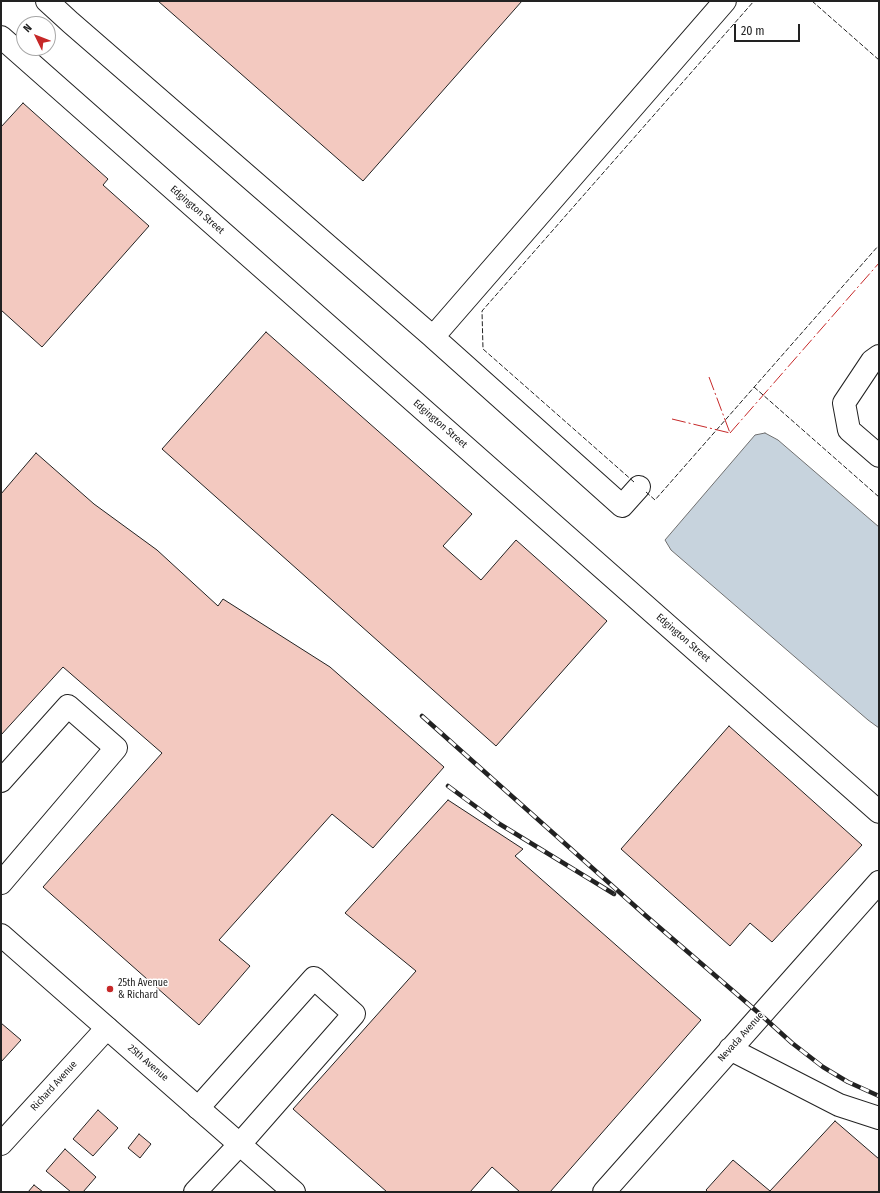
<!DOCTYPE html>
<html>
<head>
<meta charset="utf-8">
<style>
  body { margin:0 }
  #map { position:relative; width:880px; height:1193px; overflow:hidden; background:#fff; font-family:"Fira Sans Condensed",sans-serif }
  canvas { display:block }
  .frame { position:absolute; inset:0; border:2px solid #222; pointer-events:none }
  .north { position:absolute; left:16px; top:16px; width:40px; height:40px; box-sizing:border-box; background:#fff; border:1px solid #a7a7a7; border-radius:50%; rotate:313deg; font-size:11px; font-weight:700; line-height:16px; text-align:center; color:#222 }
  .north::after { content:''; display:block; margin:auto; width:14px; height:18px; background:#c62828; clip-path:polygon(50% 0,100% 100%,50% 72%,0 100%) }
  .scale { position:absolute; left:734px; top:24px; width:66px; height:18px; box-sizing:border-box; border:2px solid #222; border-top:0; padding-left:5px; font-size:12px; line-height:14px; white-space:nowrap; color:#222; -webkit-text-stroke:3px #fff; paint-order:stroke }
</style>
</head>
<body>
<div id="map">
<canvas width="880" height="1193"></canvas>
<div class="frame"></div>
<div class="north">N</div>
<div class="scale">20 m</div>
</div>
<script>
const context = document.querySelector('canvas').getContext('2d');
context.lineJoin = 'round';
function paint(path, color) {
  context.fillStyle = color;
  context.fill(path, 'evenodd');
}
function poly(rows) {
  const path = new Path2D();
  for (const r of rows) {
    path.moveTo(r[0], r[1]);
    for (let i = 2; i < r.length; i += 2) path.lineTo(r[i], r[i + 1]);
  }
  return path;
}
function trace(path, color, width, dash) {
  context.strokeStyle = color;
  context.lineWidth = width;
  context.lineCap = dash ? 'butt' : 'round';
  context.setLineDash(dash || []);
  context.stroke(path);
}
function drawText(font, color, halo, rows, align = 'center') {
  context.font = font + ' "Fira Sans Condensed",sans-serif';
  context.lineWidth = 3;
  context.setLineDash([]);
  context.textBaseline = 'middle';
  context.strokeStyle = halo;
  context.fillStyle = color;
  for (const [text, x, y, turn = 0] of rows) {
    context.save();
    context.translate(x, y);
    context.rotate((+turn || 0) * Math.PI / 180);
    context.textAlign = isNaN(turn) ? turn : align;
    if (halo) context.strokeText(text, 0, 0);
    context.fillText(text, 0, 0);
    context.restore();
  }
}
const water = poly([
  [765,433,778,440,879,527,879,728,868,720,671,550,665,540,755,435,765,433]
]);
const building = poly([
  [158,1,522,1,363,181,158,1],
  [23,103,108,179,103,185,149,226,42,347,1,310,1,127,23,103],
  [266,332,472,514,443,546,481,580,516,540,607,621,496,746,162,449,266,332],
  [36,453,94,504,157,550,218,606,223,599,330,667,444,767,373,848,332,814,219,940,250,966,199,1025,43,887,162,753,63,667,1,735,1,494,36,453],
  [729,726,862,845,772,942,750,923,730,946,621,849,729,726],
  [448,800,523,849,515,856,701,1020,550,1192,520,1192,492,1167,470,1192,387,1192,293,1109,416,971,345,913,448,800],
  [1,1023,21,1040,1,1062,1,1023],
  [98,1110,118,1128,93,1156,73,1139,98,1110],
  [835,1121,879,1159,879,1192,708,1192,706,1190,733,1160,770,1191,835,1121],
  [139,1134,151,1144,140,1158,128,1148,139,1134],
  [65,1149,96,1177,83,1192,71,1192,46,1171,65,1149],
  [34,1185,43,1192,28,1192,34,1185]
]);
const minor = poly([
  [47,1,70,22,433,337,725,1],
  [1,37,879,812],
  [433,337,622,506,639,487],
  [879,356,872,361,844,403,849,430,879,456],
  [1,781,68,706,116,748,1,883],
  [730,1049,839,1105,879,1118],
  [1,1144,107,1028],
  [195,1192,240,1144,354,1014,314,978,198,1108],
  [604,1192,879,882]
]);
const major = poly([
  [1,935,294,1192]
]);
const rail = poly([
  [422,716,645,915,761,1015,792,1043,823,1067,848,1082,879,1096],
  [448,786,498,823,614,894]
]);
const fence = poly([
  [812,1,879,60],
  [754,387,879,497],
  [634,482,483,349,482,311,754,1],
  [646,492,655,500,879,245]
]);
const power = poly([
  [709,377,730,433],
  [672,419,730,433],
  [730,433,879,263]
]);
const markers = [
  [110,989,4,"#c62828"]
];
const streetNames = [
  ["Edgington Street",197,210,41],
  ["Edgington Street",440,424,41],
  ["Edgington Street",683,638,41],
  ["Nevada Avenue",741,1037,-48],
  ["25th Avenue",148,1063,41],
  ["Richard Avenue",54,1086,-48]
];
const poiNames = [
  ["25th Avenue",118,983],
  ["& Richard",118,995]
];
paint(water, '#c7d3dd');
trace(water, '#6f6f6f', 1);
paint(building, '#f3c9c0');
trace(building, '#222', 1);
trace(minor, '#222', 24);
trace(major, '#222', 24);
trace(minor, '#fff', 22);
trace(major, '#fff', 22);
trace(rail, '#222', 4.5);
trace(rail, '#fff', 3, [9]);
trace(fence, '#222', 1, [5, 2]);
trace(power, '#c62828', 1, [14, 3, 2, 3]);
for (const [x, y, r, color] of markers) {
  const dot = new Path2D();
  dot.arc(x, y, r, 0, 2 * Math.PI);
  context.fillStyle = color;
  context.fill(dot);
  trace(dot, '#fff', 1.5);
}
drawText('10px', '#222', '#fff', streetNames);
drawText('10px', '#222', '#fff', poiNames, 'left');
</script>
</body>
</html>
